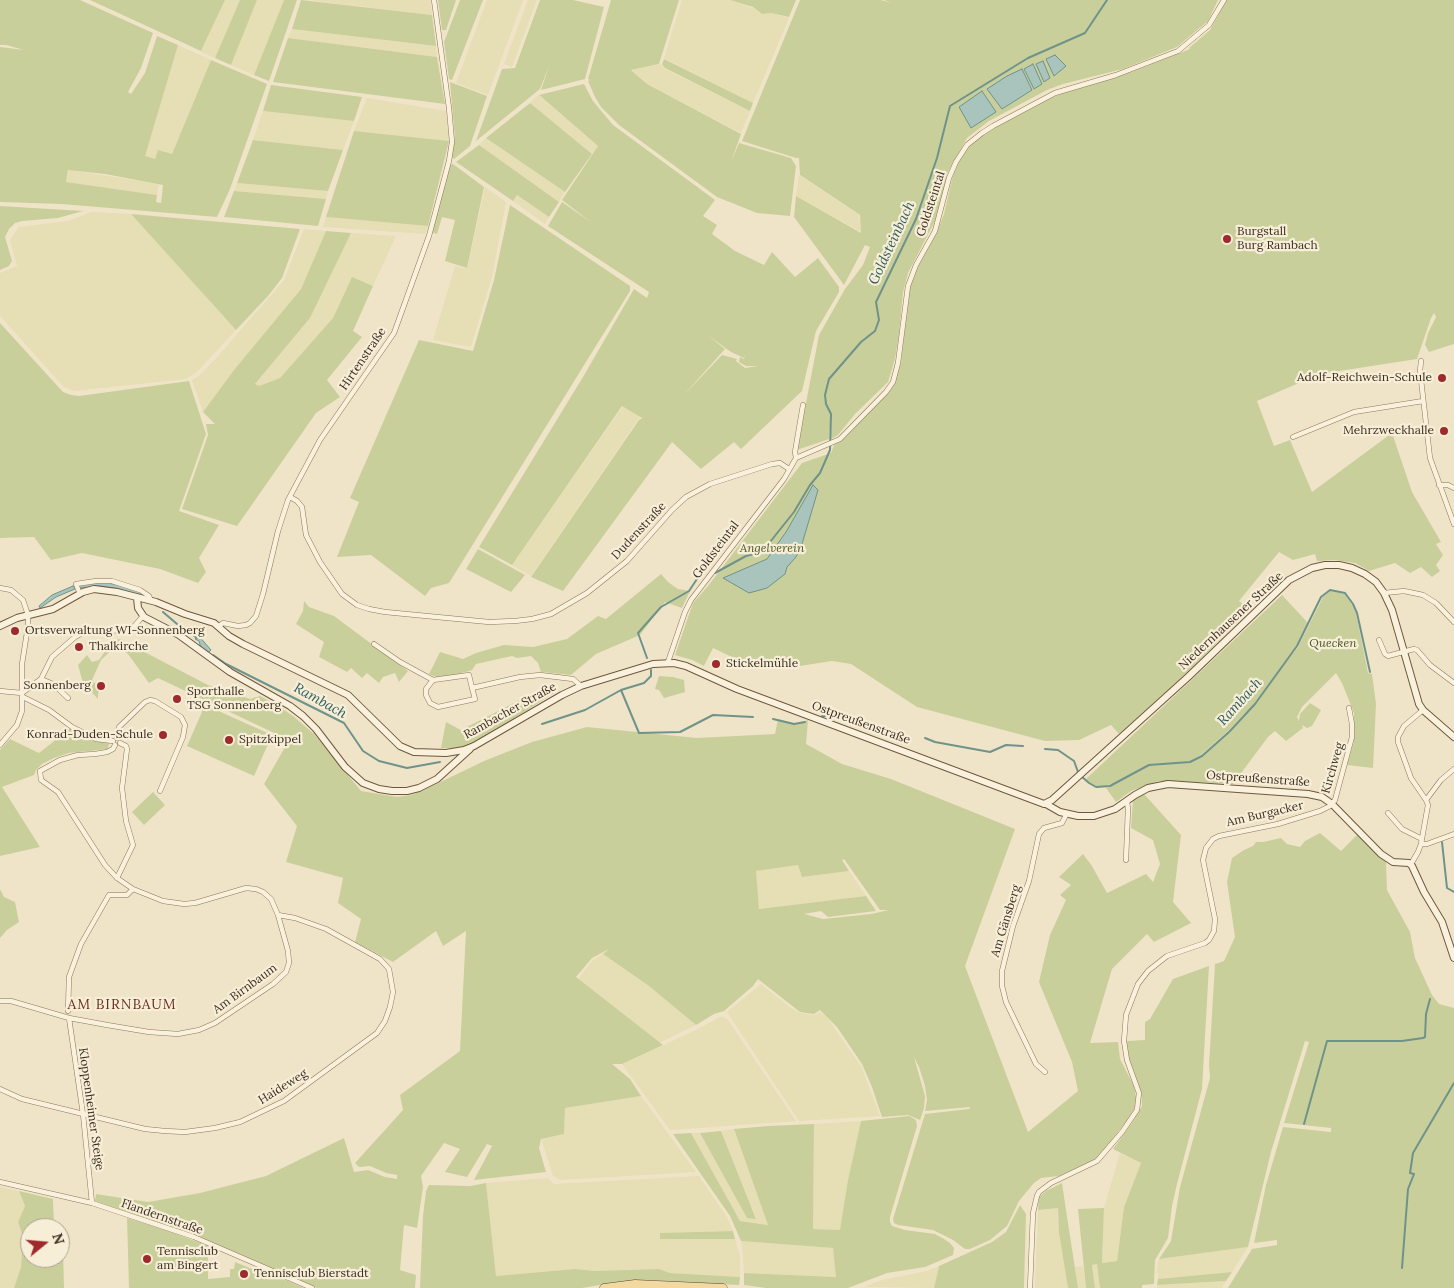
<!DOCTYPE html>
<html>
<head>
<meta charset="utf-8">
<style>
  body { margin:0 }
  #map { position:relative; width:1454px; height:1288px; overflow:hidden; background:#f0e4c8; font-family:Lora,serif }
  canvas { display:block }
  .north { position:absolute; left:20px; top:1218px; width:50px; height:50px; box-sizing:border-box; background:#f7eed8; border:1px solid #ada18e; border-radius:50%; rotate:73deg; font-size:14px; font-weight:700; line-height:20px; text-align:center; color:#3d2e20 }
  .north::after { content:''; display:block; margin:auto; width:18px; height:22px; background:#9e2a2b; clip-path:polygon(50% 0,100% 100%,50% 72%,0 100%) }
</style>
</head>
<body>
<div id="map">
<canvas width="1454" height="1288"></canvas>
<div class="north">N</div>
</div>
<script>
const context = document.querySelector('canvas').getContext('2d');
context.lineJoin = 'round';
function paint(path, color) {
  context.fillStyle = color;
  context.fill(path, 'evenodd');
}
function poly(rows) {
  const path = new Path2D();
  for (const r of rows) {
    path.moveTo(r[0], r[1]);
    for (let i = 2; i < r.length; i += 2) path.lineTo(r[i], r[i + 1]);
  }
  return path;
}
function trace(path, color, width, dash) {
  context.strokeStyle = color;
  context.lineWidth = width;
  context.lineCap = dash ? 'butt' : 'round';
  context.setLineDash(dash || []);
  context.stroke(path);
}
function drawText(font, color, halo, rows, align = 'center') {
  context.font = font + ' Lora,serif';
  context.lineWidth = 4.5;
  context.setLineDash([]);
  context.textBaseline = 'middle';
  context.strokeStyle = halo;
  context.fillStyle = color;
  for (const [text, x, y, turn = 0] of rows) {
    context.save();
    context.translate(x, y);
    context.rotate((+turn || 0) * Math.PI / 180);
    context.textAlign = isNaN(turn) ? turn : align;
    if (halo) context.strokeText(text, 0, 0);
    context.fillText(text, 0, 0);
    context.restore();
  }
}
const farmland = poly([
  [225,0,240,0,215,58,201,52],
  [257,0,284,0,254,75,231,65],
  [308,0,430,0,432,15],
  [487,0,523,0,488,95,456,83],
  [528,0,537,0,512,67,504,64],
  [682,0,730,0,753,8,762,14,771,13,789,18,753,103,664,58],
  [292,29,436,46,437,57,288,38],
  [178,45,211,60,172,154,158,151,155,159,144,156],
  [661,64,665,69,750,111,741,133,647,84,632,70],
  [538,95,598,146,592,154,530,103],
  [367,98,446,111,449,141,354,131],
  [263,111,354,121,343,150,253,140],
  [486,138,565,192,559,202,479,145],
  [69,170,159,184,157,195,66,182],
  [799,175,859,215,861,232,796,196],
  [237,183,328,191,326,199,234,191],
  [485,187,506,202,492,277,471,347,433,340,455,266,467,269],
  [517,195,549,217,545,224,513,201],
  [92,212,131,214,236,330,196,373,186,379,74,391,64,387,0,316,0,273,17,266,10,240,19,227,68,221],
  [326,217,428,226,425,234,323,227],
  [304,229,326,231,301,289,234,370,203,412,192,380,199,376,219,355,284,280],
  [351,233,396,236,373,286,352,277,333,318,280,378,259,386,255,384,310,318],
  [623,406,640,417,531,576,512,565],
  [799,865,803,877,849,871,866,896,759,909,755,871],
  [603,954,649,986,696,1025,659,1043,578,979,593,960],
  [761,984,791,1008,800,1013,815,1015,820,1012,827,1017,862,1068,880,1116,799,1121,727,1012],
  [722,1016,728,1020,796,1121,670,1130,622,1064,694,1031],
  [641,1096,696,1172,560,1180,553,1176,541,1139,564,1134,565,1108],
  [861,1121,848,1180,841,1230,813,1229,814,1124],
  [734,1129,768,1225,740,1221,691,1133,700,1133,747,1218,756,1218,721,1131],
  [1120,1153,1141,1163,1124,1207,1117,1261,1102,1263,1104,1208],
  [699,1176,727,1217,733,1231,661,1233,660,1238,735,1239,740,1256,740,1277,670,1273,659,1269,595,1271,575,1269,496,1276,486,1183,548,1178,554,1184],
  [0,1187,19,1191,25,1206,18,1222,22,1235,20,1241,22,1251,21,1267,14,1288,0,1288],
  [1058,1208,1059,1233,1068,1288,1035,1288,1038,1210],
  [741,1241,833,1248,837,1277,744,1273,743,1256],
  [1248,1247,1232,1272,1158,1279,1157,1268,1159,1259],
  [1097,1264,1100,1288,1095,1288,1092,1265],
  [939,1266,934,1288,864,1287,882,1280,927,1271],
  [1083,1266,1086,1288,1078,1288,1075,1267],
  [1226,1281,1222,1288,1157,1288,1157,1285]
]);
const green = poly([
  [0,0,80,0,153,33,141,68,128,92,131,94,145,73,157,36,178,45,145,156,155,159,158,150,172,154,211,60,267,84,230,189,217,217,62,204,0,202,0,47,24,50,6,45,0,45],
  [68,170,105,174,163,185,161,203,156,202,157,195,66,182],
  [90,0,225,0,201,51],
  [240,0,257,0,231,65,215,58],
  [284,0,297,0,269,81,254,75],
  [301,0,432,15,436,46,292,29],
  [438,0,456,0,446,30,442,30],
  [460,0,483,0,452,80,449,79,444,42],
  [540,0,573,0,604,7,585,79,541,90,549,66,540,89,476,141,502,69,515,68],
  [611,0,679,0,659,64,631,70,647,84,741,134,731,162,739,143,791,158,796,166,790,216,757,213,717,197,619,125,601,107,595,97,588,81,590,80,588,79],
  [730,0,796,0,789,17,771,13,762,14,753,7],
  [800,0,881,0,891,3,884,0,1218,0,1208,21,1177,47,1123,69,1063,84,1047,90,989,121,967,138,947,174,943,197,934,223,908,273,903,292,899,334,895,359,888,382,855,414,838,435,831,439,831,413,829,439,797,450,819,335,845,289,863,265,870,247,865,245,844,285,794,217,796,196,861,233,860,215,800,175,799,158,803,158,796,158,742,141],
  [1227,0,1454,0,1454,344,1429,352,1425,345,1428,333,1436,317,1434,313,1431,318,1417,359,1320,374,1257,401,1274,446,1290,440,1312,492,1392,433,1412,492,1441,542,1436,544,1443,555,1436,565,1440,571,1432,577,1421,567,1410,573,1395,563,1369,571,1355,563,1334,560,1317,561,1315,554,1293,560,1279,552,1239,601,1250,610,1181,678,1119,734,1111,725,1079,740,1045,741,917,707,851,664,832,661,800,666,762,661,753,667,713,648,704,666,692,660,675,655,693,603,708,586,802,463,831,453,834,445,845,438,888,393,894,384,901,363,909,290,918,267,937,232,944,214,953,175,959,160,966,150,982,135,1047,100,1065,92,1132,72,1190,49,1189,48,1210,30],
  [288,38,437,57,445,104,273,82],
  [664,59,753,103,750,111,665,68,662,64],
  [450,82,487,96,470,146,454,159,451,157,455,138],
  [584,84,593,101,613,125,715,200,703,216,717,225,712,234,735,251,764,265,772,252,795,277,818,258,839,287,839,292,816,331,802,391,741,449,734,442,701,469,672,442,563,591,531,577,639,420,646,416,642,418,622,406,512,565,479,547,583,377,634,289,647,298,649,292,548,226,562,202,592,223,562,200,598,146,539,95],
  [706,334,731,352,744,358,746,354,744,359,740,357,739,362,746,366,758,366,745,368,736,361,737,359,722,355,683,396,725,349],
  [271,85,362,97,354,121,263,111],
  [530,103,592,154,565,192,486,138],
  [354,131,449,141,428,226,326,217],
  [253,140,343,150,328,191,237,183],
  [479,145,559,202,549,217,517,195,513,201,456,162],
  [453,164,484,187,467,268,445,261,455,220,442,217,437,234,431,232,450,165],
  [234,191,326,199,318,226,224,217],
  [510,205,630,286,630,291,449,583,431,588,425,596,371,555,337,557,359,502,350,498,419,340,473,351,494,280],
  [0,206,83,211,58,218,22,221,15,223,9,229,5,237,12,261,9,266,0,270],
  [131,214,176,218,300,229,282,278,268,296,236,330],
  [326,231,351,233,310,318,255,384,259,386,280,378,333,318,352,277,373,286,353,331,362,337,327,380,340,397,316,413,237,526,182,509,208,435,206,424,215,424,203,412,234,370,301,289],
  [0,323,63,392,71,395,79,396,189,381,206,434,179,511,219,525,199,558,206,572,198,583,160,569,82,553,51,560,34,537,0,538],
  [478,549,525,575,511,592,466,569],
  [661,574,668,582,678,589,690,591,682,608,665,602,640,635,596,654,571,675,541,672,538,663,531,656,517,658,512,656,476,664,472,670,452,676,436,677,429,674,440,652,463,659,476,653,504,645,533,647,567,639,598,616,606,619],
  [1330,591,1345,594,1352,605,1356,613,1368,673,1372,674,1376,704,1373,768,1347,765,1354,742,1354,713,1342,683,1336,673,1302,707,1297,717,1299,721,1300,714,1310,703,1321,710,1312,726,1307,728,1302,725,1303,728,1286,741,1275,731,1268,737,1233,784,1172,781,1159,781,1131,791,1116,802,1106,788,1110,787,1149,766,1190,762,1202,756,1229,732,1245,716,1244,714,1228,731,1201,755,1189,762,1148,765,1118,782,1102,787,1096,786,1089,783,1086,779,1282,595,1308,623,1297,646,1286,660,1287,661,1298,647,1323,597],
  [304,601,309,607,334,616,408,671,399,682,395,673,383,677,379,683,367,673,362,678,351,668,347,672,319,657,324,642,296,624,303,611],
  [117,639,124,640,123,643,131,645,208,685,250,699,260,696,278,706,293,716,314,734,361,791,397,797,411,795,422,791,484,761,532,742,587,727,697,738,775,734,778,719,797,724,808,720,806,744,842,764,891,779,1015,829,965,966,1028,1132,1078,1091,1072,1062,1039,982,1050,935,1066,900,1060,895,1071,885,1059,877,1083,854,1092,866,1107,893,1146,874,1153,882,1160,864,1153,840,1131,828,1133,800,1144,794,1181,835,1173,902,1191,923,1154,942,1147,934,1112,969,1090,1043,1118,1042,1120,1059,1134,1086,1136,1097,1136,1105,1131,1115,1101,1154,1094,1160,1059,1176,1041,1178,1034,1183,1019,1201,1007,1226,990,1240,970,1249,965,1249,953,1240,933,1230,898,1225,894,1223,893,1219,925,1114,969,1109,970,1107,925,1111,927,1100,925,1086,919,1067,914,1057,925,1096,924,1108,920,1120,908,1115,882,1117,872,1087,862,1064,837,1027,820,1010,814,1014,800,1012,758,979,753,986,724,1011,714,1014,696,1025,649,986,603,954,609,949,592,958,576,977,663,1045,622,1064,612,1064,630,1079,641,1096,565,1108,564,1134,541,1139,539,1148,546,1172,474,1180,492,1146,487,1144,467,1177,445,1172,460,1149,444,1143,421,1176,423,1187,417,1228,404,1225,400,1270,416,1275,415,1288,317,1288,195,1235,95,1201,96,1194,148,1202,200,1193,266,1176,344,1138,354,1172,368,1170,385,1177,397,1179,397,1175,386,1173,370,1166,359,1167,355,1163,403,1110,400,1095,460,1051,466,931,443,946,436,931,393,962,355,942,361,919,338,903,343,878,286,862,297,826,264,784,289,740,158,678,149,683,128,654,116,646,101,660,92,680,100,689,98,694,98,699,83,683,78,665,87,655,92,662,99,660,104,653,104,647],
  [844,859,880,910,889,910,871,914,823,919,804,914,821,911,828,917,876,911,866,896,759,909,756,871,798,865,802,877,849,871,842,860],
  [659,676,673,677,684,680,685,692,664,698,659,690,655,689],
  [551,684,554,693,480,740,466,746,455,748,441,748,446,722,461,730],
  [205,705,272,735,254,776,187,746],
  [72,727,96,740,109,743,108,749,69,753,54,758,42,764,36,770,34,775,2,787,40,847,0,856,0,750,10,739,39,753],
  [153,792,165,805,144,825,132,812],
  [1320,833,1341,851,1358,834,1386,862,1387,890,1410,932,1415,958,1432,995,1439,1004,1454,1008,1454,1288,1228,1288,1252,1249,1277,1245,1277,1240,1254,1243,1266,1185,1283,1127,1331,1132,1331,1128,1284,1123,1309,1042,1305,1041,1271,1152,1248,1247,1159,1259,1171,1241,1180,1187,1210,1078,1209,1065,1215,964,1224,961,1235,937,1227,882,1232,858,1244,850,1253,846,1256,842,1263,842,1281,838,1287,844,1300,847,1305,841],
  [0,889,4,897,15,902,19,922,7,930,0,938],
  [1209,966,1202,1089,1177,1184,1172,1206,1168,1238,1155,1260,1154,1284,1142,1285,1142,1288,1100,1288,1097,1264,1092,1265,1095,1288,1086,1288,1078,1209,1104,1208,1102,1263,1117,1261,1124,1207,1141,1163,1113,1149,1132,1123,1142,1106,1141,1093,1128,1056,1127,1041,1145,1040,1145,1022,1150,1019,1173,979],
  [909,1116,916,1120,917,1126,890,1217,890,1222,892,1226,905,1230,935,1234,944,1239,950,1243,954,1248,953,1255,925,1267,887,1273,848,1288,766,1288,744,1285,744,1273,836,1277,833,1248,741,1241,730,1216,673,1134,691,1133,740,1221,768,1225,734,1129,768,1126,814,1124,813,1229,840,1230,848,1180,861,1121],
  [721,1131,756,1219,747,1218,700,1133],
  [486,1183,496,1276,575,1269,595,1271,659,1269,670,1273,740,1277,739,1285,646,1280,618,1282,582,1288,420,1288,423,1216,426,1191,429,1185,470,1186],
  [1062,1183,1066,1210,1078,1288,1068,1288,1059,1233,1058,1208,1038,1210,1039,1197,1046,1191],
  [19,1191,53,1199,54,1228,30,1228,30,1258,60,1258,60,1249,63,1249,64,1288,14,1288,21,1267,22,1251,20,1241,22,1234,18,1222,25,1206],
  [1020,1205,1026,1214,1024,1288,934,1288,939,1266,992,1242,1006,1232],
  [127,1218,166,1230,208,1246,208,1279,230,1277,230,1269,234,1269,235,1262,257,1271,258,1268,304,1288,129,1288],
  [733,1231,735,1239,660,1239,660,1233],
  [1232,1272,1226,1281,1157,1285,1158,1279]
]);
const water = poly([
  [1055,55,1066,66,1054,76,1046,59,1055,55],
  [1043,61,1050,78,1044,82,1036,64,1043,61],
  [1033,64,1042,84,1034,89,1024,69,1033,64],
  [1022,69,1032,90,1002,109,987,89,1007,76,1022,69],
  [982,91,996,112,971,128,959,107,982,91],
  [813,485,818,490,802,544,796,557,787,567,785,574,767,588,749,593,723,578,767,559,786,532,813,485],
  [94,583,107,583,126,586,144,594,142,597,120,589,100,586,80,588,79,584,94,583],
  [73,586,75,589,56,597,40,608,39,606,52,595,73,586],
  [198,635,211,650,208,653,201,648,199,641,195,639,198,635]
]);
const stream = poly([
  [715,573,746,556,762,552,794,512,810,485,820,473,830,450,831,414,826,404,825,395,829,379,861,342,875,331,879,320,876,302,916,219,937,158,950,106,1028,58,1085,33,1107,0],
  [163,612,177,624,197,638],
  [213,655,226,664,344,723,363,751,379,761,407,768,440,762],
  [647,658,638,633,661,607,689,591,703,570],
  [621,690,639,733,680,732,713,715,753,717],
  [822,716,825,716],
  [773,719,794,724,805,722],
  [542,724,585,710,621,690,644,683,651,676,651,670],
  [925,738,935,742,990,752,1006,745,1023,746],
  [1045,749,1058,750,1074,761,1078,772],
  [1081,776,1089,783,1096,787,1110,786,1149,765,1190,762,1202,756,1229,732,1255,704,1297,646,1321,597,1330,590,1345,593,1353,604,1357,613,1370,672],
  [1442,842,1447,888,1454,892],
  [1304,1124,1327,1041,1402,1041,1423,1038,1425,1037,1426,1014,1430,999],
  [1402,1268,1408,1189,1414,1174,1410,1173,1413,1153,1454,1083]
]);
const street = poly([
  [1421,361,1420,371,1430,458,1454,524],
  [1293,437,1354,412,1423,401],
  [796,458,795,452,803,405],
  [1439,485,1448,485,1454,488],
  [290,497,297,501,302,507,306,535,320,562,342,594,357,605,369,609,385,612,489,622,515,621,532,619,551,614,587,593,627,561,672,510,686,497,710,484,772,464,780,463,789,469],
  [0,588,11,590,23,600,28,615,28,626,22,664,22,711,17,725,0,745],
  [1384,593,1404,591,1423,595,1436,603,1454,622],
  [80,594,76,584,96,581,112,581,140,590,149,596,151,601],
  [219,626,223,623,238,626,246,625,250,623,256,616,263,594,278,531,288,500,320,440,394,333,429,236,449,161,452,142,449,108,434,0],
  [1379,640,1385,654,1388,656,1414,649,1417,650,1430,665,1454,683],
  [374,644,400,662,433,680,469,675,472,688],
  [668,662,685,612,691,600,784,479,796,458,840,439,886,392,893,382,898,363,908,286,916,265,935,231,949,178,956,162,967,145,982,133,993,126,1055,93,1116,75,1178,51,1209,25,1224,0],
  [41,679,53,684,68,698],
  [433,680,426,689,426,695,430,703,438,707,475,699,472,688,520,677,540,675,573,679,581,686],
  [0,691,22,693],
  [22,693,41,679,52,657,75,637,82,633,122,630,130,631,143,616],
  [23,697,49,710,72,727,96,739,113,741],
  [1423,710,1404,726,1398,737,1398,742,1411,778,1426,800],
  [117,738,119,727,145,702,150,700,155,701,181,717,185,725,183,737,160,791],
  [1388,813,1402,829,1422,839],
  [1421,844,1427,844,1454,834],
  [1126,860,1128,809,1127,801],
  [1411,864,1418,852,1421,844,1428,805,1426,800,1441,780,1454,769],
  [117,878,133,845,126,821,122,788,127,749,126,746,120,743],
  [0,1001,11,1001,69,1018,107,1025,149,1032,178,1034,199,1030,215,1023,273,984,286,972,289,963,288,951,278,915,271,899,263,892,256,889,246,888,195,903,184,904,163,901,133,889,117,878,105,865,58,792,41,780,40,771,60,760,78,755,95,754,107,752,113,749,115,745],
  [68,1011,69,977,81,944,109,895,127,895,133,889],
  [69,1018,83,1114,92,1203],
  [1045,1072,1036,1064,1006,1002,1002,986,1002,971,1013,926,1029,881,1039,834,1044,828,1062,823,1067,813],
  [0,1089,22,1099,145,1129,165,1131,185,1132,215,1128,240,1122,284,1101,377,1033,385,1021,390,1007,393,992,389,969,380,959,326,929,295,918,278,915],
  [0,1182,92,1203,194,1237,312,1288],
  [1030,1288,1033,1213,1037,1196,1039,1192,1051,1183,1097,1161,1122,1132,1137,1110,1139,1093,1127,1060,1124,1041,1126,1015,1138,984,1148,971,1167,956,1205,943,1209,940,1214,931,1215,919,1203,860,1206,848,1213,839,1219,836,1278,824,1320,811,1330,806,1335,800,1352,737,1352,724,1349,708]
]);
const secondary = poly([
  [137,598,138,608,144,617,179,635,230,672,290,706,303,716,316,729,345,767,363,783,379,789,392,791,407,791,419,788,437,779,470,749],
  [0,626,17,618,53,609,83,592,94,589,117,592,156,602,185,614,214,623,229,636,243,644,348,695,400,746,414,752,446,753,464,750,474,746,562,695,581,686,653,664,674,663,686,666,737,689,1044,804,1052,800,1083,772,1188,677,1289,580,1312,568,1325,565,1339,565,1352,568,1365,574,1376,582,1384,593,1392,610,1419,704,1423,710,1454,737],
  [1046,804,1060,812,1078,816,1094,816,1115,809,1135,795,1148,788,1168,784,1308,794,1322,797,1332,804,1381,854,1393,862,1409,863,1412,866,1424,892,1442,922,1454,958]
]);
const primary = poly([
  [604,1288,635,1284,723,1288]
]);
const markers = [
  [1227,239,5,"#9e2a2b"],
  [1442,378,5,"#9e2a2b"],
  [1444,431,5,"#9e2a2b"],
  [15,631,5,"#9e2a2b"],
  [79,647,5,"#9e2a2b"],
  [716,664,5,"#9e2a2b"],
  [101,686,5,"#9e2a2b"],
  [177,699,5,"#9e2a2b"],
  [163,735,5,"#9e2a2b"],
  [229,740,5,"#9e2a2b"],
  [147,1259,5,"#9e2a2b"],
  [244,1274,5,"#9e2a2b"]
];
const streetNames = [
  ["Goldsteintal",931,204,-72],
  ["Hirtenstraße",363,359,-56],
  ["Dudenstraße",639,531,-47],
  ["Goldsteintal",716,550,-53],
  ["Niedernhausener Straße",1231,621,-43],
  ["Rambacher Straße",510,711,-29],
  ["Ostpreußenstraße",861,723,20],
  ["Kirchweg",1333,768,-74],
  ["Ostpreußenstraße",1258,779,4],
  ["Am Burgacker",1265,814,-13],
  ["Am Gänsberg",1006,921,-73],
  ["Am Birnbaum",245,989,-36],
  ["Haideweg",283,1087,-32],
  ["Kloppenheimer Steige",91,1109,82],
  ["Flandernstraße",162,1217,19]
];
const poiNames = [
  ["Burgstall",1237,232],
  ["Burg Rambach",1237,246],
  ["Adolf-Reichwein-Schule",1432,378,"right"],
  ["Mehrzweckhalle",1434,431,"right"],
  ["Ortsverwaltung WI-Sonnenberg",25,631],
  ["Thalkirche",89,647],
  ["Stickelmühle",726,664],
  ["Sonnenberg",91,686,"right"],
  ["Sporthalle",187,692],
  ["TSG Sonnenberg",187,706],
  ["Konrad-Duden-Schule",153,735,"right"],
  ["Spitzkippel",239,740],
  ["Tennisclub",157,1252],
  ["am Bingert",157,1266],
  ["Tennisclub Bierstadt",254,1274]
];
const parkNames = [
  ["Angelverein",772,549],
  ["Quecken",1333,644]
];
const waterNames = [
  ["Goldsteinbach",892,243,-65],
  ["Rambach",320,701,29],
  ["Rambach",1240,702,-48]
];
const neighbourhoodNames = [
  ["AM BIRNBAUM",122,1005]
];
paint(farmland, '#e6deb5');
paint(green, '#c9cf9b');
paint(water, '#a9c4bc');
trace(water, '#6f938a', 1);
trace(stream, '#6f938a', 2);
trace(street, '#8d765c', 5.5);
trace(secondary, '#6f573f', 8);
trace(primary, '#5b4430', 9);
trace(street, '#faf1dc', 4.5);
trace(secondary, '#faf1dc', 6);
trace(primary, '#f3d9a0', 8);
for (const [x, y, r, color] of markers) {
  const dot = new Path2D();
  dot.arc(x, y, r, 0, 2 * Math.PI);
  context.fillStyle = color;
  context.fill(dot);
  trace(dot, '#f7eed8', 2);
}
drawText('12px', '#3d2e20', '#f7eed8', streetNames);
drawText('12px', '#3d2e20', '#f7eed8', poiNames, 'left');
drawText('italic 12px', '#4d5a26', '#f7eed8', parkNames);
drawText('italic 14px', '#2f5d5a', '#f7eed8', waterNames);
context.letterSpacing = '1px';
drawText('14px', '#6b2e1e', '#f7eed8', neighbourhoodNames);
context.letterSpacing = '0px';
</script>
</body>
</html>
